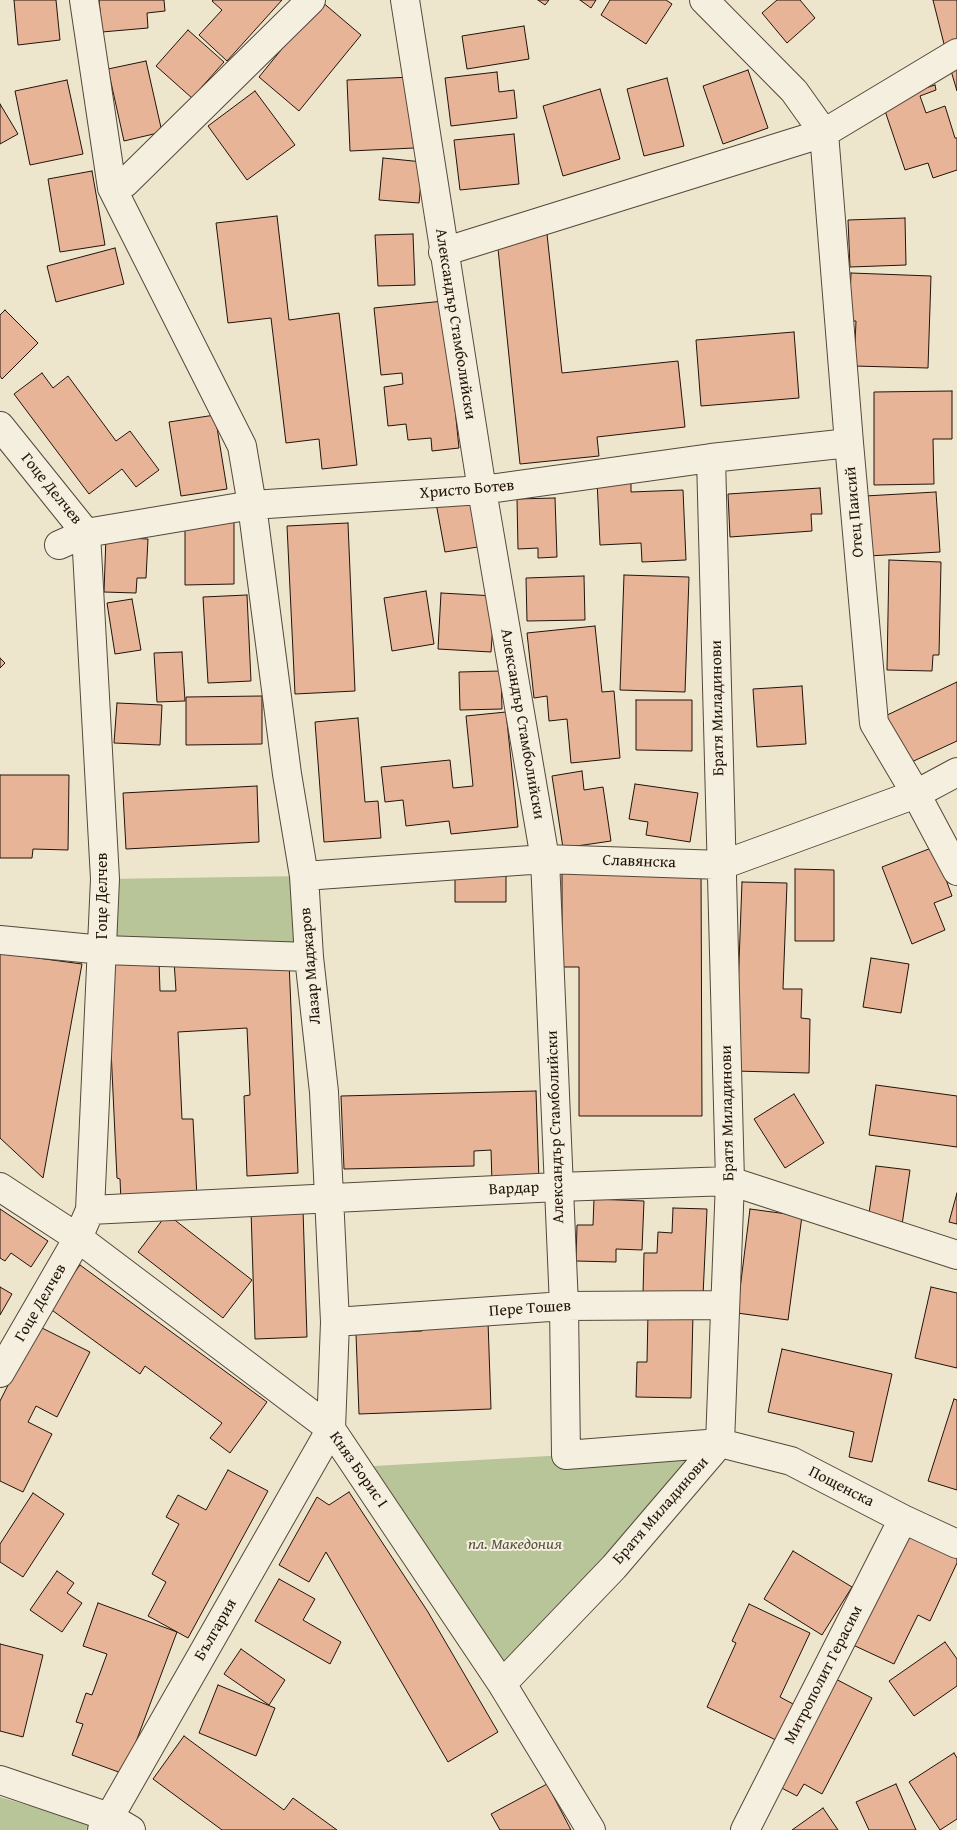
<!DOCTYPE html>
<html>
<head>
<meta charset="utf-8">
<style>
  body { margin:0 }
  canvas { display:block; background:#eee6cc }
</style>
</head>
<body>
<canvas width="957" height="1830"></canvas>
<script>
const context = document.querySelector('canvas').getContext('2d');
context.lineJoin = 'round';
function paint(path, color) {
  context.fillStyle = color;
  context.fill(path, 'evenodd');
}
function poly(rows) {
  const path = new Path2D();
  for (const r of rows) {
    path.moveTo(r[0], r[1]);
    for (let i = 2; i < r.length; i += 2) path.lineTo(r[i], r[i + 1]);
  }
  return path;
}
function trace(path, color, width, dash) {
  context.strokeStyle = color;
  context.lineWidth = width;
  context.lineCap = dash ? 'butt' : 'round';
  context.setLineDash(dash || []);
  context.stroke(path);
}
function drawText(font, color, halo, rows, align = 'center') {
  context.font = font + ' "Gentium Book Plus",serif';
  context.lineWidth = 4;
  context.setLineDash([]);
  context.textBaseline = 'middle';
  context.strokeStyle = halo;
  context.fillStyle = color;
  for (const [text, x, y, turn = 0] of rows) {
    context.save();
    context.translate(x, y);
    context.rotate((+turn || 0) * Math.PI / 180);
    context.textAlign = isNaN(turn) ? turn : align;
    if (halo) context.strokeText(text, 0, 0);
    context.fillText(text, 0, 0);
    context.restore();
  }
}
const green = poly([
  [304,876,309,957,103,950,105,879],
  [720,1443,502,1684,357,1467,566,1455],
  [0,1797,89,1823,86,1830,0,1830]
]);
const building = poly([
  [14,0,56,0,60,40,18,45,14,0],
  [99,0,164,0,165,11,147,13,148,28,102,32,99,0],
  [213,0,282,0,227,61,199,35,222,10,212,1,213,0],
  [538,0,549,0,545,5,538,0],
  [580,0,596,0,591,8,580,0],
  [610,0,666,0,672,4,646,44,601,15,610,0],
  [777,0,800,0,815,18,787,43,762,13,777,0],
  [933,0,957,0,957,45,945,48,933,0],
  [321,1,361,35,299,111,259,77,321,1],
  [524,26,529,59,467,69,462,36,524,26],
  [188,30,224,62,192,98,156,66,188,30],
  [146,61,162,132,124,141,108,69,146,61],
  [957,62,957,91,949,64,957,62],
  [748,70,768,128,723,144,703,86,748,70],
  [497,72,499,92,514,90,517,118,451,126,445,78,497,72],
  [412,77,414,148,350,151,347,80,412,77],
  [667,78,684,146,644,156,627,89,667,78],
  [67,80,83,154,30,165,15,91,67,80],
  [935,85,936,90,920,96,926,113,945,106,955,138,957,138,957,170,933,178,928,163,905,170,882,102,935,85],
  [600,89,620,159,563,176,543,106,600,89],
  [255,91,295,145,247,180,208,126,255,91],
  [0,104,18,134,0,144,0,104],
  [514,134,519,184,460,190,454,140,514,134],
  [383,158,423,162,419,203,379,200,383,158],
  [92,171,105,245,60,252,48,179,92,171],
  [277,216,289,320,339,313,357,465,322,469,319,439,286,443,271,318,228,323,216,223,277,216],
  [905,218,906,265,850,267,848,220,905,218],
  [413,234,415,285,378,286,375,235,413,234],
  [547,234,562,373,678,361,685,427,597,437,599,456,520,464,497,239,547,234],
  [115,248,124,284,56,302,47,266,115,248],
  [851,273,931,276,928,368,854,366,856,321,849,321,851,273],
  [444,301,459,448,432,451,431,438,408,440,406,424,388,426,384,387,403,384,402,373,381,375,374,308,444,301],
  [5,310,38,343,2,379,0,376,0,315,5,310],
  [794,332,799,398,701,406,696,340,794,332],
  [42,373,53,388,68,376,116,441,130,431,159,470,136,487,122,469,89,494,14,394,42,373],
  [952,391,952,439,933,439,934,484,874,485,874,392,952,391],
  [215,415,227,489,181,496,169,422,215,415],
  [631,478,631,492,683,490,686,560,642,562,641,543,600,545,597,480,631,478],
  [820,488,822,514,811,514,812,531,730,537,728,494,820,488],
  [936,492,940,552,868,556,865,496,936,492],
  [470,497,478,547,445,552,436,503,470,497],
  [555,498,557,557,538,558,538,548,518,549,517,499,555,498],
  [185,519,234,519,234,584,185,585,185,519],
  [348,523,355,691,295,694,287,526,348,523],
  [106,537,148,539,146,578,137,578,136,593,104,592,106,537],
  [889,560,941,562,939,655,933,655,932,671,887,670,889,560],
  [624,575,689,577,685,692,620,690,624,575],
  [584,576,585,620,527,621,526,578,584,576],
  [426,591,434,644,392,651,384,598,426,591],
  [441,593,495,596,491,652,438,649,441,593],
  [247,595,251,681,208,683,203,597,247,595],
  [132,599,141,650,115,654,107,603,132,599],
  [595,626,602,692,614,691,620,758,571,763,567,719,549,721,547,696,534,698,527,633,595,626],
  [182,652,185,701,157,702,154,653,182,652],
  [0,658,5,663,0,668,0,658],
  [501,671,502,709,460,710,459,672,501,671],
  [957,682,957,741,905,765,883,717,957,682],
  [802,686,806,744,757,747,753,689,802,686],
  [262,696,262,744,186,745,186,697,262,696],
  [636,700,692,700,692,751,636,750,636,700],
  [117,703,162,705,160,745,114,743,117,703],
  [506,712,518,827,451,834,449,821,406,826,403,800,385,802,381,767,450,760,453,788,473,786,466,716,506,712],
  [358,718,365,802,378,801,381,838,324,842,315,722,358,718],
  [582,771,584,790,603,787,611,841,563,848,552,776,582,771],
  [0,775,69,775,68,850,33,849,32,858,0,858,0,775],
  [635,784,698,793,690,842,646,835,648,822,629,819,635,784],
  [257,786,259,842,126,849,123,793,257,786],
  [934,847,952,896,934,903,945,930,912,944,882,867,934,847],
  [701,865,702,1116,579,1116,579,967,562,967,562,866,701,865],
  [455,867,506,867,506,902,455,902,455,867],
  [795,869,834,870,834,941,795,941,795,869],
  [742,882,787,883,783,989,802,989,801,1018,810,1019,809,1073,735,1071,742,882],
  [0,953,82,964,43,1178,0,1138,0,953],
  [871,958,909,964,901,1013,863,1007,871,958],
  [159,961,160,991,176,991,174,961,289,962,298,1173,247,1176,244,1096,250,1095,247,1028,178,1032,182,1119,193,1119,197,1198,121,1202,120,1179,117,1178,107,964,159,961],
  [876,1085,957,1096,957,1147,869,1135,876,1085],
  [536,1091,539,1181,492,1183,491,1150,474,1151,474,1166,344,1169,341,1096,536,1091],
  [794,1094,824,1143,785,1168,754,1119,794,1094],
  [876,1166,910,1170,902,1225,868,1220,876,1166],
  [957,1193,957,1224,949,1222,957,1193],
  [594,1199,644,1201,642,1250,616,1249,616,1262,576,1261,577,1225,593,1225,594,1199],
  [673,1208,707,1209,703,1296,643,1294,644,1253,657,1253,658,1232,672,1233,673,1208],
  [0,1209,48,1241,31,1267,11,1253,5,1261,0,1258,0,1209],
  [303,1209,307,1337,255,1339,251,1210,303,1209],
  [750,1209,802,1216,788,1320,737,1313,750,1209],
  [167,1214,252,1280,223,1318,138,1252,167,1214],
  [80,1265,267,1402,230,1453,210,1438,222,1423,145,1366,140,1374,49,1308,80,1265],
  [0,1287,12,1294,0,1315,0,1287],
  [931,1287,957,1293,957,1368,915,1358,931,1287],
  [648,1313,693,1313,691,1398,636,1397,637,1362,647,1362,648,1313],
  [488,1321,491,1409,359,1414,356,1334,422,1331,422,1323,488,1321],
  [38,1326,90,1352,57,1417,36,1406,28,1422,52,1434,23,1492,0,1481,0,1401,38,1326],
  [782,1349,892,1374,872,1462,849,1457,854,1432,768,1412,782,1349],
  [954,1399,957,1400,957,1490,928,1481,954,1399],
  [228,1470,268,1491,188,1638,148,1616,166,1582,152,1574,179,1524,166,1517,178,1495,206,1510,228,1470],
  [349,1492,428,1612,498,1732,448,1762,326,1552,309,1582,279,1565,317,1497,329,1505,349,1492],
  [33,1493,64,1514,23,1577,0,1562,0,1544,33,1493],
  [908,1528,957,1551,957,1563,930,1621,918,1615,894,1664,853,1645,908,1528],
  [793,1551,852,1587,822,1635,764,1599,793,1551],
  [57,1571,74,1583,67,1593,82,1603,62,1632,30,1610,57,1571],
  [279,1579,315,1599,303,1620,341,1642,330,1664,255,1621,279,1579],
  [98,1603,177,1632,124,1774,72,1755,83,1724,76,1722,86,1693,92,1695,107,1654,83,1646,98,1603],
  [749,1604,810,1633,780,1697,795,1705,778,1741,707,1707,736,1643,732,1641,749,1604],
  [945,1642,957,1659,957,1686,914,1716,889,1681,945,1642],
  [0,1644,43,1655,23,1737,0,1731,0,1644],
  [241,1649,285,1680,269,1705,224,1674,241,1649],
  [830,1676,872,1698,822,1794,804,1784,797,1796,774,1784,830,1676],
  [218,1685,275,1708,256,1756,199,1733,218,1685],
  [184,1736,284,1810,293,1798,337,1830,222,1830,153,1779,184,1736],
  [954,1753,957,1758,957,1819,940,1830,909,1782,954,1753],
  [547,1784,571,1830,500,1830,491,1814,547,1784],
  [896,1784,916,1830,869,1830,856,1802,896,1784],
  [823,1808,838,1830,792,1830,823,1808]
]);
const minor = poly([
  [84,0,112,188,242,446,252,505,287,774,304,876,309,957,324,1092,335,1322,331,1429,102,1830],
  [405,0,482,490,545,859,564,1306,566,1455,720,1443,791,1461,903,1519,957,1544],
  [704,0,794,91,824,133,849,443,874,723,916,794,957,871],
  [112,188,125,183,311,0],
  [443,252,824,133,957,53],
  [0,426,86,533,105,879,90,1210,78,1238,0,1373],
  [59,545,86,533,252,505,482,490,711,458,849,443],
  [304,876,545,859,722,865,916,794,957,772],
  [0,940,103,950,309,957],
  [0,1187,78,1238,331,1429,502,1684,591,1830],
  [90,1210,558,1187,730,1181,957,1255],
  [335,1322,564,1306,725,1305],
  [502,1684,614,1567,720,1443,730,1181,711,458],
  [0,1780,109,1817,131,1830],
  [745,1830,903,1519]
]);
const streetNames = [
  ["Александър Стамболийски",455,324,81],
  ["Гоце Делчев",51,489,51],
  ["Христо Ботев",467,490,-5],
  ["Отец Паисий",855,512,-95],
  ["Братя Миладинови",718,708,-91],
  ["Александър Стамболийски",522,724,80],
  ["Славянска",639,862,2],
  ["Гоце Делчев",103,896,-90],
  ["Лазар Маджаров",311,966,-95],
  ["Братя Миладинови",728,1113,-91],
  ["Александър Стамболийски",556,1127,-92],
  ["Вардар",514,1189,-3],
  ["Гоце Делчев",41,1303,-60],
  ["Пере Тошев",530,1309,-4],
  ["Княз Борис I",358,1470,55],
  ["Пощенска",841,1487,27],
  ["Братя Миладинови",661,1511,-49],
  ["България",216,1630,-60],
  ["Митрополит Герасим",824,1675,-63]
];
const parkNames = [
  ["пл. Македония",515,1545]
];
paint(green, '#b8c598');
paint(building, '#e8b497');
trace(building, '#22130b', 1);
trace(minor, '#55483b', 30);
trace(minor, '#f4efde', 28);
drawText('16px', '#22130b', '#f4efde', streetNames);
drawText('italic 16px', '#56513c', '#f4efde', parkNames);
</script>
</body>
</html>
